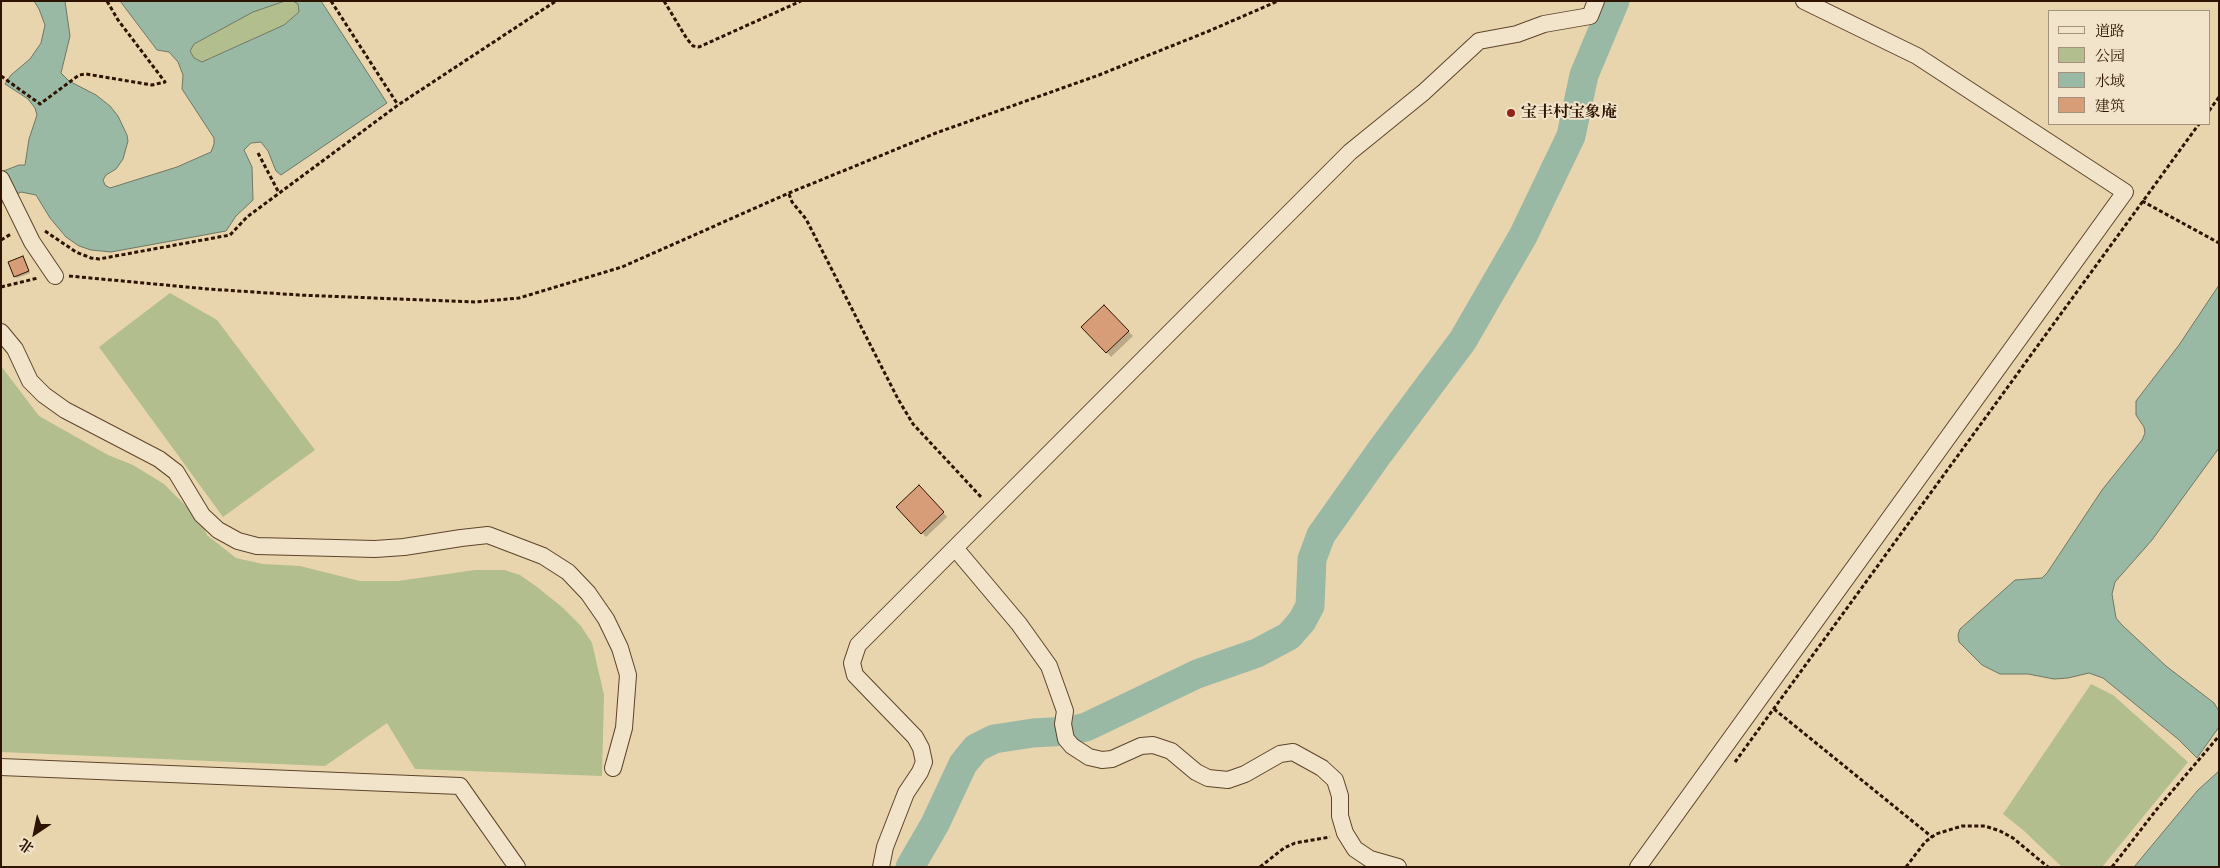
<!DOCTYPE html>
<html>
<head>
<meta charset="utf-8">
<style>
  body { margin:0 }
  #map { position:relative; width:2220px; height:868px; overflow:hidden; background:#e9d5ad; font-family:Cardo,"Noto Serif SC",serif }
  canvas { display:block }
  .frame { position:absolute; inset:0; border:2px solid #2e1400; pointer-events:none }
  .legend { position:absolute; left:2048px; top:10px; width:162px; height:115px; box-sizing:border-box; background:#f1e4ca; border:1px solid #a39179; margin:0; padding:6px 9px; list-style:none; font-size:15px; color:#2e1400 }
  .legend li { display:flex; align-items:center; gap:10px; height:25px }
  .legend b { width:25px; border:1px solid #a39179 }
  .north { position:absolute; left:10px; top:808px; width:50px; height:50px; -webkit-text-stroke:4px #f1e4ca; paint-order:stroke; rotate:214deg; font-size:14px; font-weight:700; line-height:20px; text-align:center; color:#2e1400 }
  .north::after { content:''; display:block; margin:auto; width:18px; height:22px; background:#2e1400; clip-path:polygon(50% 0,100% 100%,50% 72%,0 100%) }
</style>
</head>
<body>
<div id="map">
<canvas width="2220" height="868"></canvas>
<div class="frame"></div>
<ul class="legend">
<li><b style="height:6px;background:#f1e4ca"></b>道路</li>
<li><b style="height:14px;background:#b2be8d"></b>公园</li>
<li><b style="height:14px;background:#99b9a5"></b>水域</li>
<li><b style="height:14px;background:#d79d78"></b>建筑</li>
</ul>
<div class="north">北</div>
</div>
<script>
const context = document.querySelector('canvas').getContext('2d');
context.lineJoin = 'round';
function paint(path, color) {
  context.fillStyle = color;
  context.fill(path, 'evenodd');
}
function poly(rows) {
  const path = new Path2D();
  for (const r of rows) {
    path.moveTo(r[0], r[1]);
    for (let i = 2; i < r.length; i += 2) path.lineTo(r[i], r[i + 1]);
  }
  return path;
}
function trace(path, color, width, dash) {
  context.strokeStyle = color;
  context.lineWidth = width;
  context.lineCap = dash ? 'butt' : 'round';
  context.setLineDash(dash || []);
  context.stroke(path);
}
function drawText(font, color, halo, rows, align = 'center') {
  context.font = font + ' Cardo,"Noto Serif SC",serif';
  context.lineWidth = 4;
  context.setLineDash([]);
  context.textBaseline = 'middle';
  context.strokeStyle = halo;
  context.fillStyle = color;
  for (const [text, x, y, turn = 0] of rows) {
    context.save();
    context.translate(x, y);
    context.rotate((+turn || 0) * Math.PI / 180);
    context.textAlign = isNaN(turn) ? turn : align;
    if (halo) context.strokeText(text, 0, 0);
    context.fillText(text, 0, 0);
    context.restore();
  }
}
const green = poly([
  [285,1,293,1,298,4,299,12,284,25,202,62,194,58,190,51,194,44,253,12],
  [170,293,217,320,315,450,223,517,99,347],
  [1,366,39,416,108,455,133,465,164,484,193,513,203,526,207,535,236,558,263,564,300,566,360,581,398,581,475,570,504,570,520,575,537,587,562,607,581,626,592,643,604,695,602,776,415,769,387,723,325,766,1,752],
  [2091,684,2113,695,2188,762,2102,867,2062,867,2023,830,2003,814]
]);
const water = poly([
  [34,1,65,1,70,36,61,73,69,81,96,95,110,106,118,116,127,135,128,141,123,159,116,169,106,175,103,180,105,185,110,188,177,167,211,152,214,144,214,138,182,89,183,75,178,62,169,52,157,50,120,1,285,1,253,12,194,44,190,51,194,58,202,62,284,25,299,12,298,4,293,1,321,1,387,103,281,175,276,171,268,151,261,142,251,143,244,150,252,167,253,200,236,216,226,231,111,252,91,250,79,246,66,237,50,218,36,195,21,192,3,201,1,205,1,172,19,165,25,165,29,139,37,115,35,108,28,99,5,84,11,75,30,59,41,43,45,25,39,9,34,1],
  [2219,285,2219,448,2152,540,2115,582,2112,594,2116,618,2122,625,2166,666,2214,703,2219,711,2219,727,2197,758,2178,739,2103,678,2089,673,2068,678,2054,679,2028,674,2000,674,1982,665,1959,642,1958,635,1960,629,2015,580,2042,578,2047,573,2102,490,2142,440,2145,433,2144,427,2136,415,2136,401,2179,345,2219,285],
  [2219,771,2219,867,2134,867,2198,790,2219,771]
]);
const shadow = poly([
  [23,257,30,273,17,278,15,276],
  [1104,307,1133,336,1111,357,1083,327],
  [919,487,947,517,926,537,897,507]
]);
const river = poly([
  [910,867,935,824,963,764,976,748,994,739,1033,733,1069,731,1086,727,1197,674,1257,653,1289,636,1302,621,1310,606,1312,559,1321,535,1379,453,1463,340,1523,236,1571,136,1584,75,1615,1]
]);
const building = poly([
  [23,256,29,271,14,277,8,262,23,256],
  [1104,305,1129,331,1106,353,1081,327,1104,305],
  [919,485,944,512,921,534,896,507,919,485]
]);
const path = poly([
  [331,1,398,105],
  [664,1,687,39,693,46,699,47,801,1],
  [1,76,40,104,79,75,86,74,152,85,165,82,118,20,107,1],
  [2209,111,2219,97],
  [258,153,279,193],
  [789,194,792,202,806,219,898,399,913,424,982,498],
  [2142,201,2219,243],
  [45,231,76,252,91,258,99,259,230,235,247,217,398,105,556,1],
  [1,240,11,234],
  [69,276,208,289,299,295,475,302,519,298,622,267,789,193,936,133,1099,75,1209,31,1278,1],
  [1,287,38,278],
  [1774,709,1932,837],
  [1735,762,2199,124],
  [1260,867,1284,848,1295,843,1330,837],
  [1906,867,1925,842,1936,834,1962,826,1985,826,2000,831,2013,838,2048,867],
  [2112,867,2157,809,2219,736]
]);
const minor = poly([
  [1,179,32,242,55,276],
  [1,332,15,349,30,381,44,395,65,410,159,459,176,472,202,515,218,530,238,541,257,546,375,549,404,547,461,538,488,535,543,556,568,572,588,593,606,619,620,648,628,675,624,728,613,768],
  [955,548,1019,624,1049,666,1065,711,1063,724,1066,739,1072,746,1089,757,1102,760,1112,759,1141,746,1153,745,1171,751,1196,772,1208,778,1228,780,1245,774,1280,754,1293,752,1322,768,1335,780,1340,796,1340,816,1345,833,1355,849,1370,859,1398,867],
  [1,767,460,786,517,867],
  [881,867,885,847,906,793,920,772,924,762,921,748,915,737,855,675,852,663,858,645,1350,152,1424,92,1479,41,1517,34,1544,24,1590,16,1596,1],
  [1638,867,2125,192,1917,56,1804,1]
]);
const markers = [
  [1511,113,5,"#8f2418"]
];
const poiNames = [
  ["宝丰村宝象庵",1521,113]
];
paint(green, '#b2be8d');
paint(water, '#99b9a5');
trace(water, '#6e7763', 1);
paint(shadow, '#0003');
trace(river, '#99b9a5', 29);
paint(building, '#d79d78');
trace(building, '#2e1400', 1);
trace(minor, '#5d442b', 18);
trace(path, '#2e1400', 3, [4, 2.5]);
trace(minor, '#f1e4ca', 16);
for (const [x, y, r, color] of markers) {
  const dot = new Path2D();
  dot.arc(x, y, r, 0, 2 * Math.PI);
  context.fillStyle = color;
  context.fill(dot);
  trace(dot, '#f1e4ca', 2);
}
drawText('bold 16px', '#2e1400', '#f1e4ca', poiNames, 'left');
</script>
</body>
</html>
